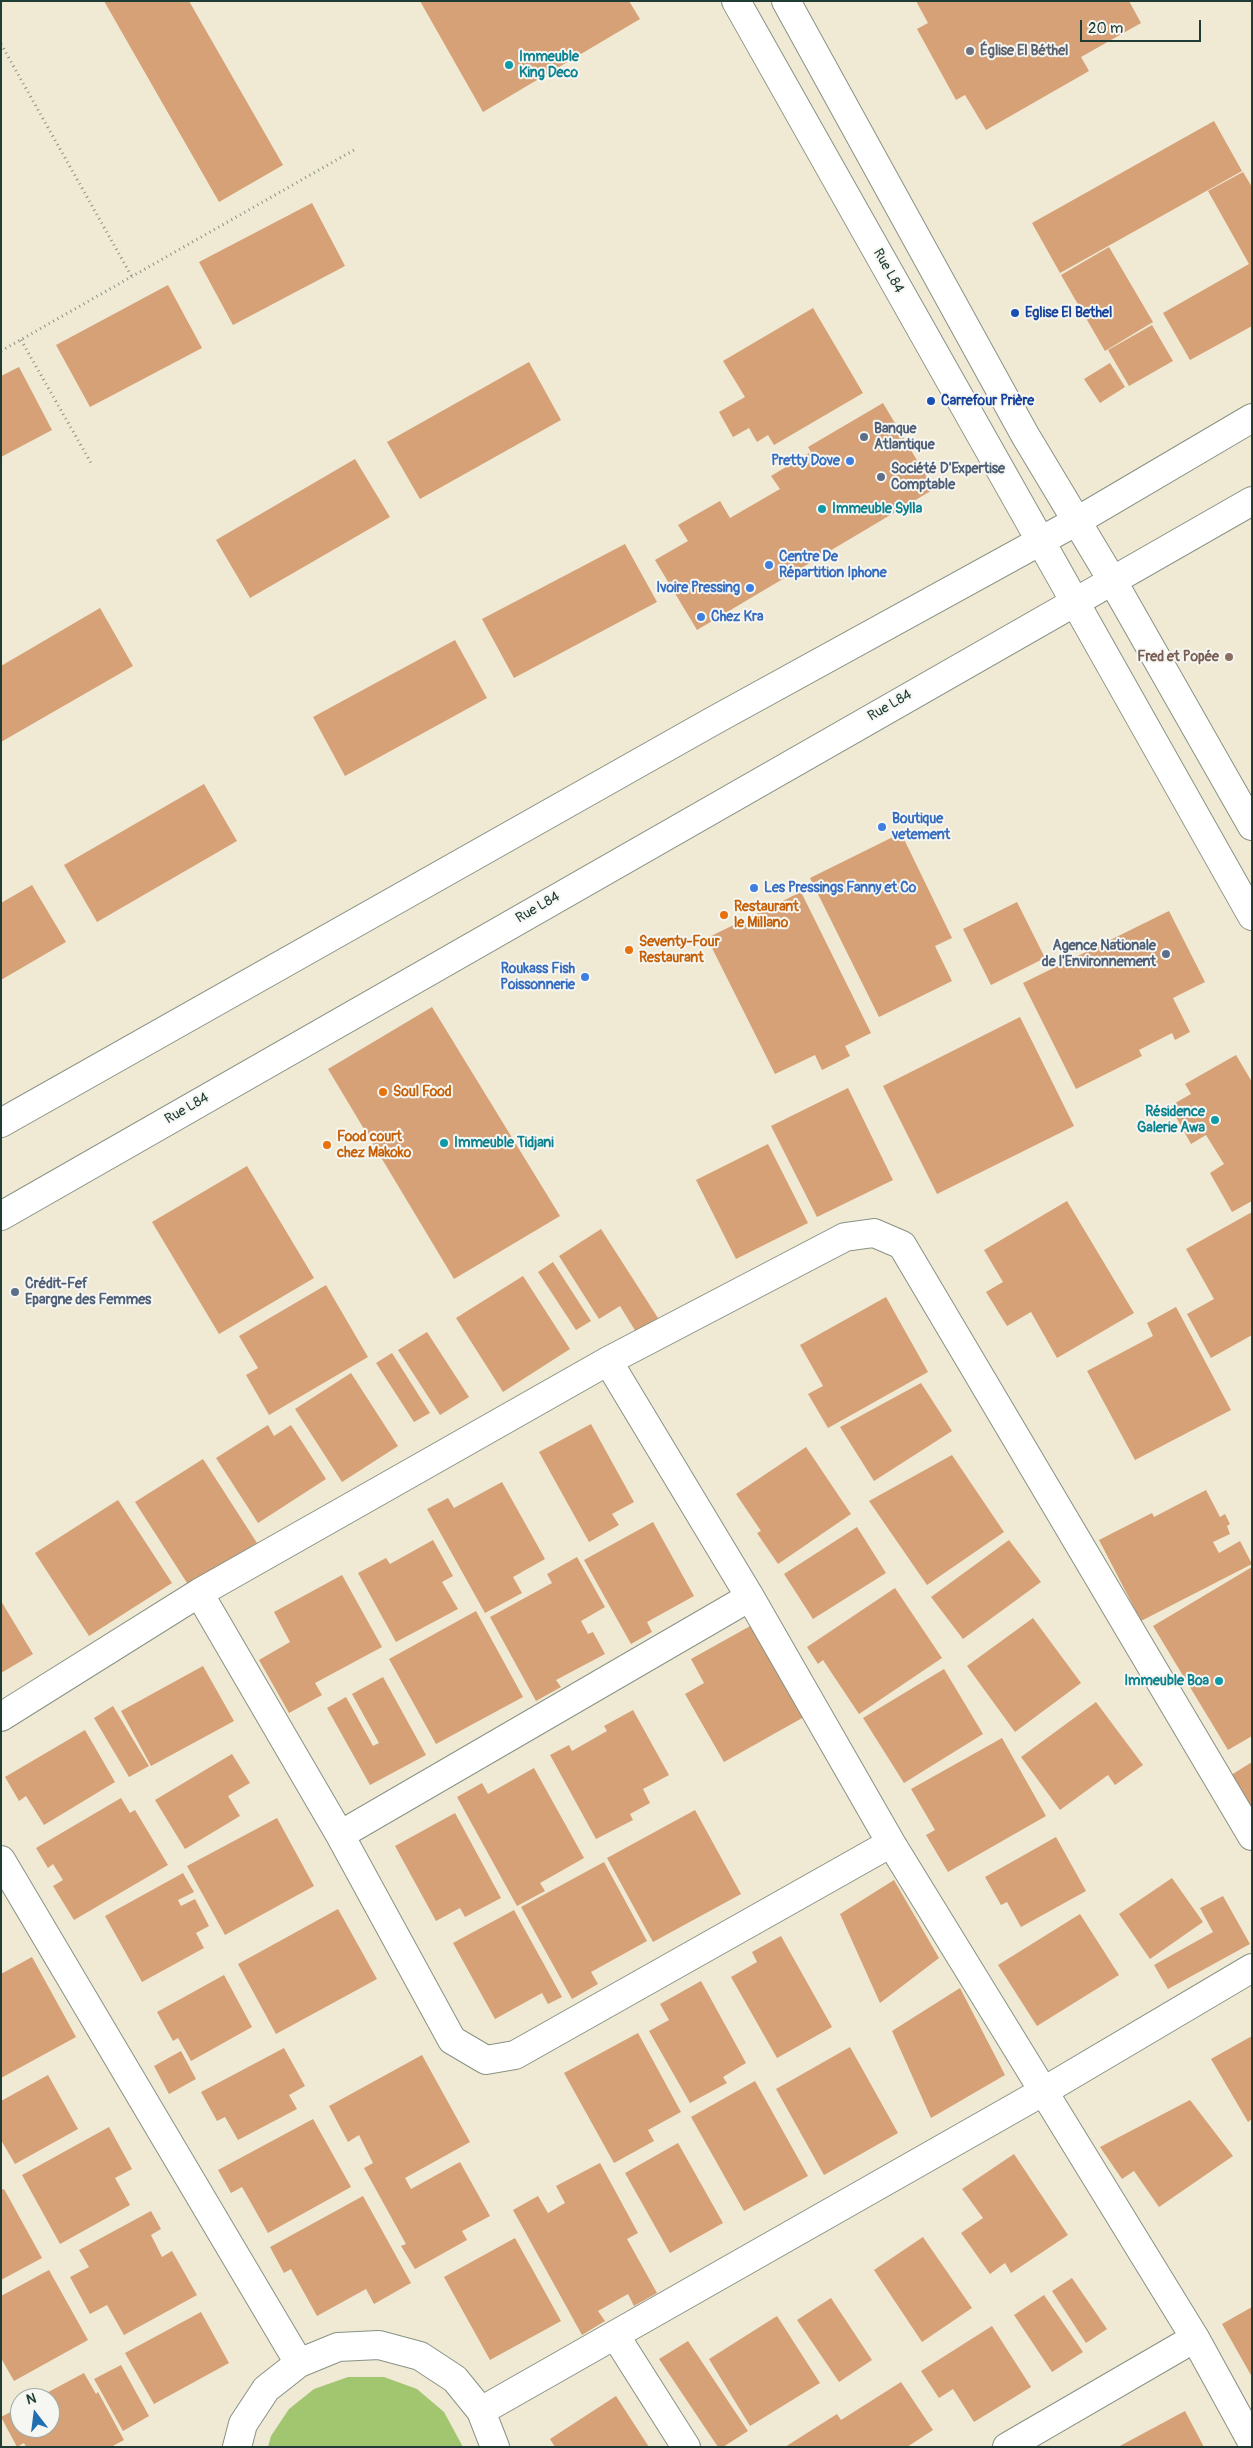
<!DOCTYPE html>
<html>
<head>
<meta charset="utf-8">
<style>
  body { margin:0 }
  #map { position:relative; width:1253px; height:2448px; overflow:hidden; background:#f0e9d4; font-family:Pangolin,sans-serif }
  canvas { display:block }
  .frame { position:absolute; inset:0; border:2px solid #1f3d34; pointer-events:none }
  .north { position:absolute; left:10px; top:2388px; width:50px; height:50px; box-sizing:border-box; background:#f6f6f2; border:1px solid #a0aca6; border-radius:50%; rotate:345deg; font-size:14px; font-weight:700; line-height:20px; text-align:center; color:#1f3d34 }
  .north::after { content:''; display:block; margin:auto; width:18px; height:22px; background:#1f6fb2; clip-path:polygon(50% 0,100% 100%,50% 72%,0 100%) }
  .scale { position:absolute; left:1080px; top:20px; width:121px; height:22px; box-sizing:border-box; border:2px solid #1f3d34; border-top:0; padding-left:6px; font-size:15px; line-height:18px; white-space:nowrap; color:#1f3d34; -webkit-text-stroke:4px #f6f6f2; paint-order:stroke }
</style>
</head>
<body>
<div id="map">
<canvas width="1253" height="2448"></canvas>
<div class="frame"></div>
<div class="north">N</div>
<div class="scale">20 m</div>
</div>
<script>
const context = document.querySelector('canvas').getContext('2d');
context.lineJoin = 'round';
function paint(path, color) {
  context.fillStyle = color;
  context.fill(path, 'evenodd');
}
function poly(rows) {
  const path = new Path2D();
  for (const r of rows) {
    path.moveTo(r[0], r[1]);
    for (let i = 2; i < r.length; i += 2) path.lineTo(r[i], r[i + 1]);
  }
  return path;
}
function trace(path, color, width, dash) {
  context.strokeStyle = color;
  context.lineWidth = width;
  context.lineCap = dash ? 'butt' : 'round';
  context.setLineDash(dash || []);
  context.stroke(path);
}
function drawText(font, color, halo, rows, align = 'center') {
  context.font = font + ' Pangolin,sans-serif';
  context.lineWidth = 4;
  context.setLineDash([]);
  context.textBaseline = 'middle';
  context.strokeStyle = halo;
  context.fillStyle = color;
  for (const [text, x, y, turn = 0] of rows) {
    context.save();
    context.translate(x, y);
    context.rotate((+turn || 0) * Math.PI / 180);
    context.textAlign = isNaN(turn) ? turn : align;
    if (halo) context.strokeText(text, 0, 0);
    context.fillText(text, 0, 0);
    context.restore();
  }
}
const green = poly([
  [348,2377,384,2377,417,2389,444,2412,463,2447,268,2447,271,2436,289,2409,314,2389]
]);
const building = poly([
  [104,1,189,1,283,165,219,202],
  [420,1,629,1,640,19,483,112],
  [916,1,1129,1,1141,23,1081,57,1089,71,986,130,965,95,956,100,917,29,928,23],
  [1214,121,1242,171,1060,273,1032,223],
  [1243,172,1252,187,1252,326,1190,360,1163,313,1249,264,1208,191],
  [312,203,345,266,233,325,199,262],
  [1109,247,1153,322,1105,351,1061,275],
  [168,285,202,348,90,407,56,345],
  [813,308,863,393,774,445,768,435,757,442,749,428,733,437,719,412,745,397,723,361],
  [1152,325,1173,361,1129,386,1108,350],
  [529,362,561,420,420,499,387,442],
  [1110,363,1125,387,1100,403,1084,379],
  [19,367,52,430,1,457,1,376],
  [883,403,934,489,697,630,655,560,688,541,678,525,720,501,730,518,780,489,771,476,811,452,808,447],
  [355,459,390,517,250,598,216,540],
  [625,544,657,602,514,678,482,619],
  [100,608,133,666,1,742,1,666],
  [455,640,487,698,345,776,313,717],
  [204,784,237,841,97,922,64,865],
  [901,833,952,938,935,946,952,981,879,1017,810,878],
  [32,885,66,942,1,980,1,903],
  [801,892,871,1033,845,1046,850,1056,822,1070,815,1055,775,1074,707,938],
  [1017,902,1045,958,991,985,963,929],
  [1169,911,1205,982,1173,998,1190,1032,1175,1040,1172,1033,1139,1050,1142,1056,1076,1089,1023,983],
  [432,1007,560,1216,454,1279,328,1069],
  [1020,1017,1074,1126,937,1194,883,1086],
  [1236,1055,1252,1082,1252,1201,1232,1212,1210,1173,1224,1164,1206,1135,1191,1144,1170,1106,1191,1094,1185,1084],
  [848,1088,893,1180,817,1217,771,1126],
  [768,1144,808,1223,736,1259,696,1180],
  [247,1166,314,1278,219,1334,152,1222],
  [1067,1201,1134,1313,1057,1358,1031,1312,1007,1326,986,1292,1003,1282,984,1250],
  [1252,1212,1252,1335,1211,1358,1187,1314,1214,1299,1186,1249],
  [601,1229,658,1318,636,1332,620,1306,599,1319,559,1256],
  [553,1262,591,1321,576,1330,538,1272],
  [523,1276,570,1349,503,1392,456,1318],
  [326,1285,368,1357,269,1415,246,1375,258,1368,239,1336],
  [886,1297,928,1372,828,1428,808,1394,823,1386,800,1345],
  [1176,1307,1231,1410,1135,1460,1087,1371,1153,1336,1147,1323],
  [427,1332,469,1397,440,1415,398,1350],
  [392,1353,430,1413,414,1422,376,1363],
  [351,1373,398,1446,342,1482,295,1409],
  [921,1383,952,1431,874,1481,840,1427],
  [591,1424,634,1502,612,1514,619,1525,589,1542,539,1452],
  [268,1425,274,1436,291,1425,326,1479,258,1523,216,1458],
  [806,1447,851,1514,778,1564,757,1533,761,1531,736,1494],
  [952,1455,1004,1532,927,1585,869,1501],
  [203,1459,257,1543,189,1586,135,1502],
  [502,1482,545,1559,513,1577,522,1593,485,1613,427,1509,448,1498,454,1508],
  [1206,1490,1220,1517,1225,1514,1230,1524,1227,1526,1230,1534,1213,1542,1219,1553,1240,1541,1252,1564,1141,1621,1099,1540,1152,1513,1154,1517],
  [118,1500,172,1583,89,1636,35,1553],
  [653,1522,694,1596,647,1622,652,1632,631,1644,584,1560],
  [857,1527,886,1573,813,1619,784,1574],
  [433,1540,453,1576,442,1582,458,1609,396,1642,358,1573,386,1558,390,1564],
  [1009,1540,1041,1582,963,1639,931,1597],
  [577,1557,605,1607,581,1621,588,1634,593,1632,605,1654,556,1680,561,1687,536,1701,490,1617,552,1583,547,1574],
  [1252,1567,1252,1736,1228,1750,1153,1626],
  [342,1575,382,1647,315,1683,322,1695,289,1713,259,1660,290,1642,274,1612],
  [895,1588,942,1658,859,1714,823,1660,818,1664,807,1647],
  [1,1601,33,1654,1,1673],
  [476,1611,523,1697,436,1744,389,1659],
  [1033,1618,1081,1683,1015,1732,967,1666],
  [752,1625,804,1717,724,1762,685,1694,704,1683,691,1659],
  [203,1666,234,1721,151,1766,121,1711],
  [944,1669,983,1734,904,1783,863,1718],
  [383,1677,426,1755,370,1785,327,1708,346,1697,373,1746,379,1743,352,1694],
  [1096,1702,1143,1765,1115,1785,1108,1775,1060,1810,1021,1757],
  [113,1706,149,1766,129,1777,94,1718],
  [633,1710,669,1775,643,1789,650,1803,630,1814,633,1820,596,1839,550,1755,569,1745,572,1751,607,1731,604,1726],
  [85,1730,115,1782,44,1825,26,1796,19,1801,5,1777],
  [1002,1738,1046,1816,948,1872,926,1835,935,1830,911,1789],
  [232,1754,250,1783,228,1796,240,1816,185,1849,155,1800],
  [1252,1762,1252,1814,1228,1777],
  [534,1768,584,1858,540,1883,545,1891,517,1906,457,1797,482,1783,488,1794],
  [121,1798,130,1813,135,1810,168,1865,74,1920,53,1886,63,1880,53,1864,48,1868,36,1848],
  [695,1810,741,1894,653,1942,607,1858],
  [455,1813,501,1898,465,1917,460,1908,436,1921,395,1846],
  [277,1818,314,1886,225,1935,187,1866],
  [1056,1837,1086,1891,1021,1927,1007,1902,1001,1905,985,1877],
  [604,1862,647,1941,591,1972,598,1984,572,1999,521,1907],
  [183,1873,194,1892,178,1900,181,1906,195,1899,209,1926,196,1933,204,1948,142,1982,105,1916],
  [1172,1878,1203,1922,1150,1959,1119,1914],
  [894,1880,939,1958,880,2003,840,1914],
  [1223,1896,1250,1944,1168,1989,1154,1965,1213,1932,1200,1908],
  [338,1909,377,1979,276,2034,238,1964],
  [514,1910,562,1997,548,2004,542,1993,495,2019,453,1943],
  [1080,1914,1119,1975,1037,2026,998,1965],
  [781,1936,832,2027,777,2058,731,1977,757,1962,752,1952],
  [32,1957,76,2037,1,2078,1,1974],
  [224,1975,252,2027,191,2061,178,2038,173,2041,157,2012],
  [701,1981,746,2063,723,2077,727,2083,690,2103,649,2031,669,2020,660,2004],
  [960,1988,1005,2075,931,2118,892,2031],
  [638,2033,681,2112,648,2130,654,2141,614,2163,564,2073],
  [1252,2036,1252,2119,1248,2122,1211,2059],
  [850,2047,898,2133,824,2175,776,2089],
  [284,2048,305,2086,289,2095,297,2109,238,2140,225,2117,217,2121,201,2092],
  [181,2051,196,2079,169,2094,154,2066],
  [422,2055,470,2142,405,2178,411,2189,460,2162,490,2216,462,2231,467,2240,415,2269,401,2246,406,2244,364,2168,373,2163,359,2135,348,2142,329,2106],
  [48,2075,78,2129,15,2164,1,2140,1,2101],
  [755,2081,808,2176,744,2211,691,2117],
  [1190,2100,1233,2156,1159,2207,1134,2171,1122,2179,1100,2147],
  [313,2119,351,2187,268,2233,242,2187,231,2193,218,2170],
  [109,2127,132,2169,115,2178,130,2205,60,2244,22,2175],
  [678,2143,723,2223,670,2253,625,2173],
  [1014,2154,1068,2235,1011,2273,1005,2263,990,2274,961,2233,983,2218,962,2189],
  [600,2163,638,2233,627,2239,657,2293,634,2306,628,2294,598,2311,605,2321,582,2335,513,2210,538,2196,548,2213,565,2203,556,2186],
  [4,2189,42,2258,1,2280,1,2190],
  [363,2196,411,2283,374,2304,366,2289,317,2316,291,2269,284,2273,270,2247],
  [151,2211,161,2229,151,2235,162,2257,172,2251,197,2295,124,2335,107,2305,90,2314,70,2277,89,2267,79,2250],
  [923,2237,972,2308,922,2342,874,2270],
  [515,2238,561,2321,490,2360,444,2277],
  [49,2270,88,2340,14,2381,1,2358,1,2296],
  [1072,2278,1107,2329,1086,2343,1052,2291],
  [1044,2295,1083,2352,1052,2372,1014,2315],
  [831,2298,872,2360,839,2382,797,2320],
  [1252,2307,1252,2377,1222,2324],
  [201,2312,229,2363,154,2404,125,2353],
  [777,2316,820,2383,750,2426,709,2359],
  [992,2326,1031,2387,974,2422,953,2389,939,2398,921,2371],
  [688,2341,748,2431,723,2447,718,2447,659,2359],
  [121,2365,149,2416,123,2431,94,2379],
  [84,2373,96,2394,98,2392,124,2440,111,2447,26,2447,24,2443,17,2447,1,2417,20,2407,20,2428,50,2428,50,2398,37,2398],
  [901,2382,933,2430,907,2447,785,2447,837,2414,841,2420],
  [616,2396,649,2447,555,2447,550,2439],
  [1185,2411,1204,2447,1118,2447]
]);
const path = poly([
  [1,44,132,277],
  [21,340,91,463],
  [1,351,354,150]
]);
const minor = poly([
  [736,1,1252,916],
  [786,1,1025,435,1112,580,1252,826],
  [608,1361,750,1597,891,1843,1195,2338,1252,2442],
  [199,1593,340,1835,452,2040,486,2060,515,2055,891,1843],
  [1,1717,199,1593,608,1361,845,1237,874,1233,902,1245,1252,1836],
  [340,1835,750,1597],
  [1,1860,299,2363],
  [615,2335,686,2447],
  [481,2411,1044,2091,1252,1968],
  [237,2447,243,2424,266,2389,299,2363,338,2347,379,2345,420,2356,455,2379,481,2411,495,2447],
  [1007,2447,1195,2338]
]);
const major = poly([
  [1,1123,713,721,1077,521,1252,418],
  [1,1216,1252,501]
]);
const markers = [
  [970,51,5,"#6b7280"],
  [509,65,5,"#0f9aa8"],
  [1015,313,5,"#1a4fb4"],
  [931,401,5,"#1a4fb4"],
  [864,437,5,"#5c6f8a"],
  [850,461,5,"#3f7fe0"],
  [881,477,5,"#5c6f8a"],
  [822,509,5,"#0f9aa8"],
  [769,565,5,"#3f7fe0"],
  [750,588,5,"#3f7fe0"],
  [701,617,5,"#3f7fe0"],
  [1229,657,5,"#8d6e63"],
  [882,827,5,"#3f7fe0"],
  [754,888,5,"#3f7fe0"],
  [724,915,5,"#e8710a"],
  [629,950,5,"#e8710a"],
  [1166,954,5,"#5c6f8a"],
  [585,977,5,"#3f7fe0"],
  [383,1092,5,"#e8710a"],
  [1215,1120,5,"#0f9aa8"],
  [444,1143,5,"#0f9aa8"],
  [327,1145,5,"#e8710a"],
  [15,1292,5,"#5c6f8a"],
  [1219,1681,5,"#0f9aa8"]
];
const worshipNames = [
  ["Église El Béthel",980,51]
];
const cultureNames = [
  ["Immeuble",519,57],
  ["King Deco",519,73],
  ["Immeuble Sylla",832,509],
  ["Résidence",1205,1112,"right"],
  ["Galerie Awa",1205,1128,"right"],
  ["Immeuble Tidjani",454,1143],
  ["Immeuble Boa",1209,1681,"right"]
];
const streetNames = [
  ["Rue L84",888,271,61],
  ["Rue L84",890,706,-30],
  ["Rue L84",538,908,-30],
  ["Rue L84",187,1109,-30]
];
const transitNames = [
  ["Eglise El Bethel",1025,313],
  ["Carrefour Prière",941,401]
];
const serviceNames = [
  ["Banque",874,429],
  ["Atlantique",874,445],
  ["Société D'Expertise",891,469],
  ["Comptable",891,485],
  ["Agence Nationale",1156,946,"right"],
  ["de l'Environnement",1156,962,"right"],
  ["Crédit-Fef",25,1284],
  ["Epargne des Femmes",25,1300]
];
const shopNames = [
  ["Pretty Dove",840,461,"right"],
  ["Centre De",779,557],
  ["Répartition Iphone",779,573],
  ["Ivoire Pressing",740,588,"right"],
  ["Chez Kra",711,617],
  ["Boutique",892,819],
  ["vetement",892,835],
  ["Les Pressings Fanny et Co",764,888],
  ["Roukass Fish",575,969,"right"],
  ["Poissonnerie",575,985,"right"]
];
const educationNames = [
  ["Fred et Popée",1219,657]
];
const foodNames = [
  ["Restaurant",734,907],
  ["le Millano",734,923],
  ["Seventy-Four",639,942],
  ["Restaurant",639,958],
  ["Soul Food",393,1092],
  ["Food court",337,1137],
  ["chez Makoko",337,1153]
];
paint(green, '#a2c670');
paint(building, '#d6a176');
trace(minor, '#889384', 30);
trace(major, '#889384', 30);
trace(path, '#889384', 3, [1, 4]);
trace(minor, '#fff', 28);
trace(major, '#fff', 28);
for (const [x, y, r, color] of markers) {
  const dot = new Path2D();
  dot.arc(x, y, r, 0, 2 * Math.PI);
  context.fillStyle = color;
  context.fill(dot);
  trace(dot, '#f6f6f2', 2);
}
drawText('bold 14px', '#5b616d', '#f6f6f2', worshipNames, 'left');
drawText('bold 14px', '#0d838f', '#f6f6f2', cultureNames, 'left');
drawText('14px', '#1f3d34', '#f6f6f2', streetNames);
drawText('bold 14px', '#164399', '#f6f6f2', transitNames, 'left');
drawText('bold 14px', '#4e5e75', '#f6f6f2', serviceNames, 'left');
drawText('bold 14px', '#366cbe', '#f6f6f2', shopNames, 'left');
drawText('bold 14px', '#785e54', '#f6f6f2', educationNames, 'right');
drawText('bold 14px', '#c56008', '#f6f6f2', foodNames, 'left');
</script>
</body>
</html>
